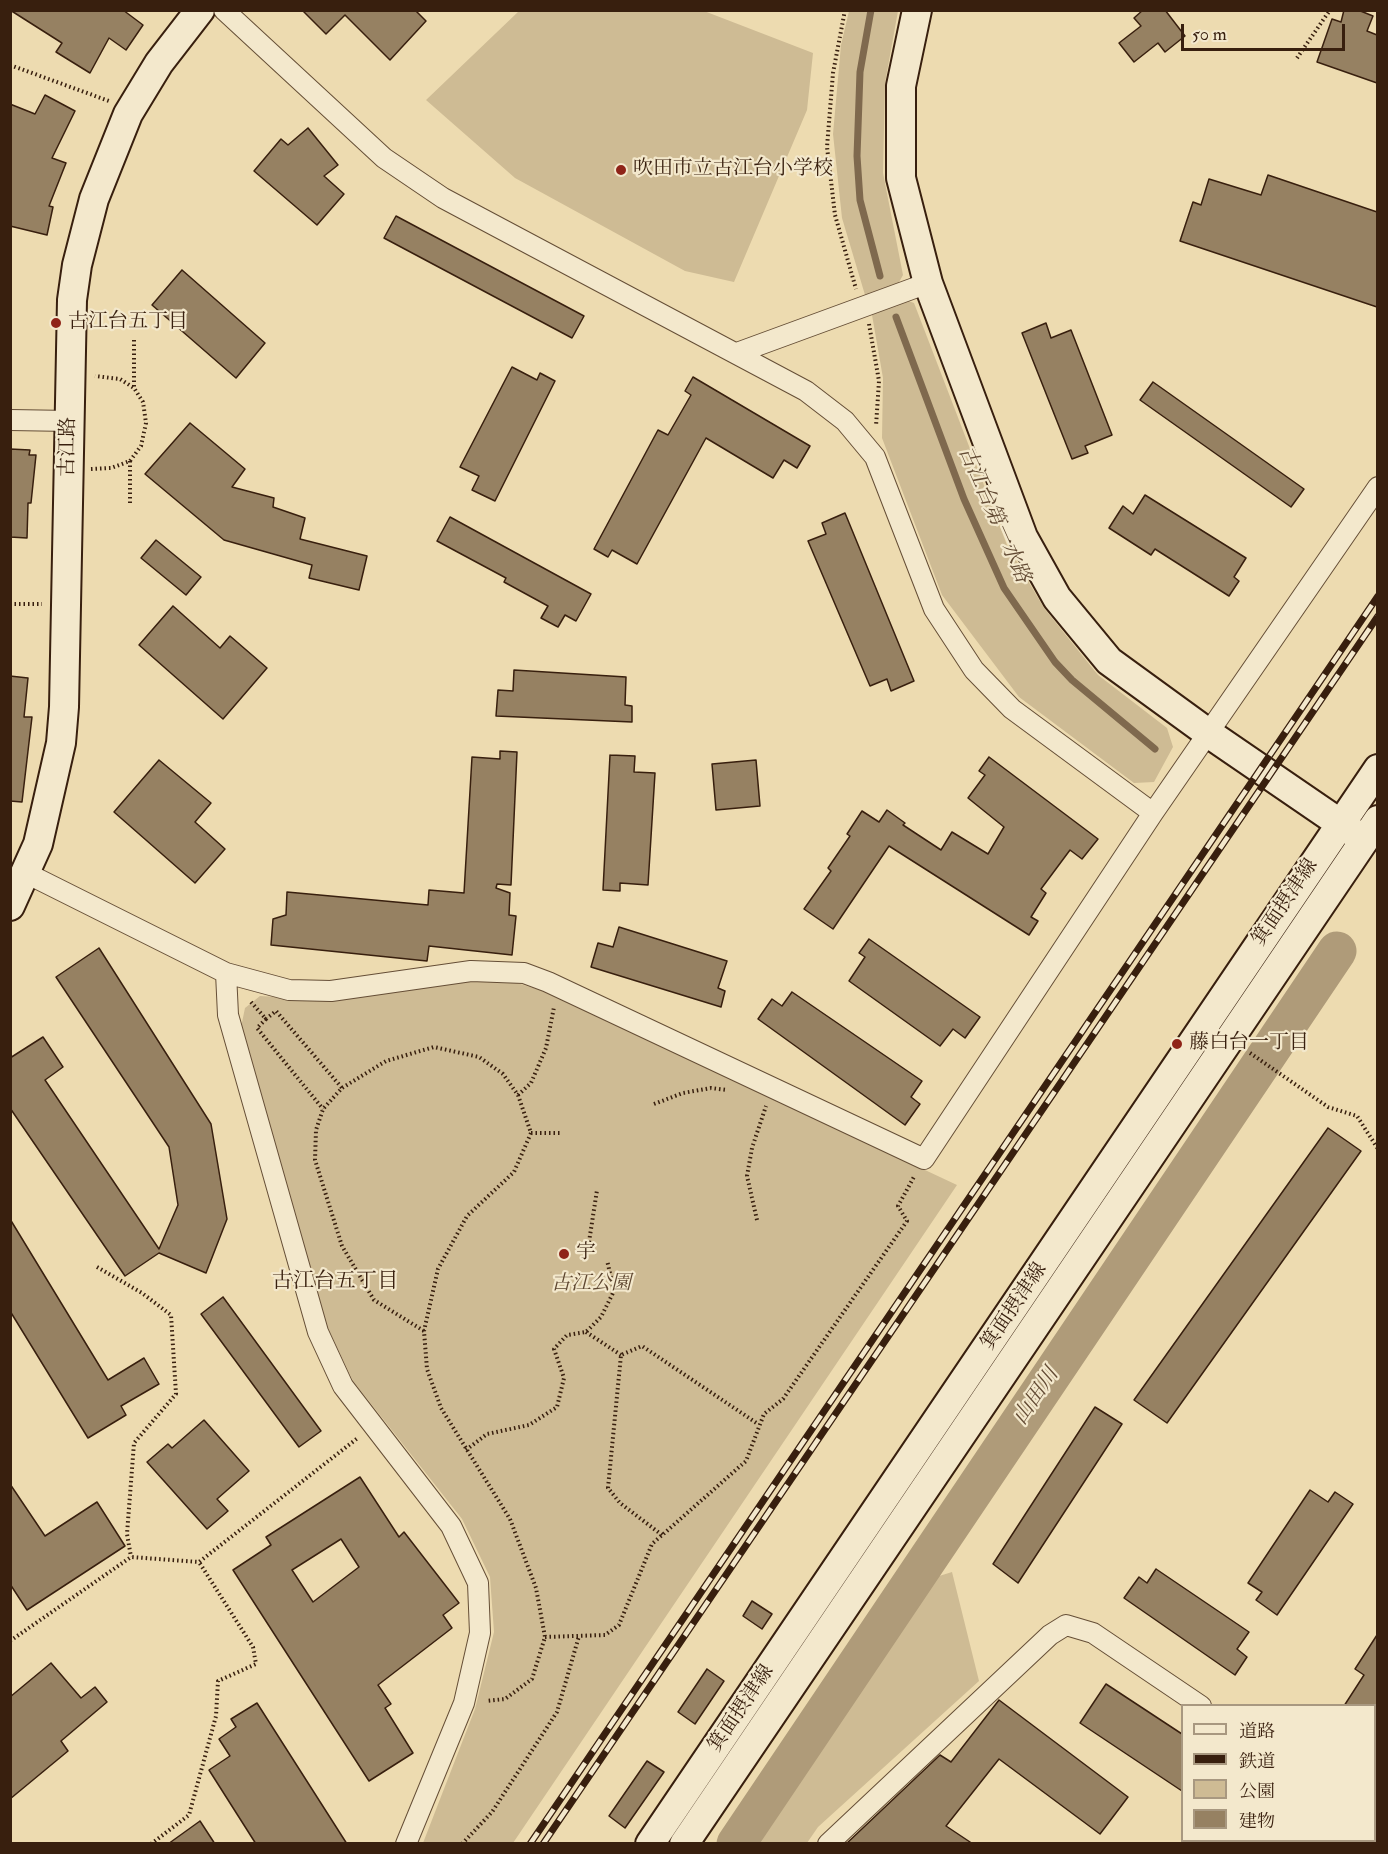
<!DOCTYPE html>
<html>
<head>
<meta charset="utf-8">
<style>
  body { margin:0 }
  #map { position:relative; width:1388px; height:1854px; overflow:hidden; background:#eddbb0; font-family:"IM FELL Double Pica","Noto Serif JP",serif }
  canvas { display:block }
  .frame { position:absolute; inset:0; border:12px solid #381f0e; pointer-events:none }
  .legend { position:absolute; left:1181px; top:1704px; width:195px; height:138px; box-sizing:border-box; background:#f3e8cc; border:2px solid #a89880; margin:0; padding:8px 10px; list-style:none; font-size:18px; color:#381f0e }
  .legend li { display:flex; align-items:center; gap:12px; height:30px }
  .legend b { width:30px; border:2px solid #a89880 }
  .scale { position:absolute; left:1181px; top:24px; width:164px; height:27px; box-sizing:border-box; border:3px solid #381f0e; border-top:0; padding-left:8px; font-size:18px; line-height:21px; white-space:nowrap; color:#381f0e; -webkit-text-stroke:4px #f3e8cc; paint-order:stroke }
</style>
</head>
<body>
<div id="map">
<canvas width="1388" height="1854"></canvas>
<div class="frame"></div>
<ul class="legend">
<li><b style="height:8px;background:#f3e8cc"></b>道路</li>
<li><b style="height:8px;background:#381f0e"></b>鉄道</li>
<li><b style="height:16px;background:#cebb94"></b>公園</li>
<li><b style="height:16px;background:#968162"></b>建物</li>
</ul>
<div class="scale">50 m</div>
</div>
<script>
const context = document.querySelector('canvas').getContext('2d');
context.lineJoin = 'round';
function paint(path, color) {
  context.fillStyle = color;
  context.fill(path, 'evenodd');
}
function poly(rows) {
  const path = new Path2D();
  for (const r of rows) {
    path.moveTo(r[0], r[1]);
    for (let i = 2; i < r.length; i += 2) path.lineTo(r[i], r[i + 1]);
  }
  return path;
}
function trace(path, color, width, dash) {
  context.strokeStyle = color;
  context.lineWidth = width;
  context.lineCap = dash ? 'butt' : 'round';
  context.setLineDash(dash || []);
  context.stroke(path);
}
function drawText(font, color, halo, rows, align = 'center') {
  context.font = font + ' "IM FELL Double Pica","Noto Serif JP",serif';
  context.lineWidth = 4.5;
  context.setLineDash([]);
  context.textBaseline = 'middle';
  context.strokeStyle = halo;
  context.fillStyle = color;
  for (const [text, x, y, turn = 0] of rows) {
    context.save();
    context.translate(x, y);
    context.rotate((+turn || 0) * Math.PI / 180);
    context.textAlign = isNaN(turn) ? turn : align;
    if (halo) context.strokeText(text, 0, 0);
    context.fillText(text, 0, 0);
    context.restore();
  }
}
const green = poly([
  [519,11,704,11,813,53,807,110,734,282,685,271,515,178,426,100],
  [849,11,898,11,885,83,883,173,903,275,898,284,865,295,842,218,833,134,841,45],
  [906,300,914,303,1007,545,1044,608,1098,675,1167,728,1173,747,1154,782,1134,783,1019,697,942,595,882,438,883,378,872,315],
  [472,981,517,983,543,991,957,1185,513,1843,423,1843,475,1709,494,1632,490,1577,462,1519,353,1381,327,1326,240,1032,245,1008,260,996,335,1000],
  [952,1572,979,1681,818,1827,807,1843,753,1843,936,1577]
]);
const stream = poly([
  [871,10,860,72,857,156,860,200,880,276],
  [896,317,964,499,1004,588,1055,662,1072,680,1155,749]
]);
const river = poly([
  [736,1844,1337,951]
]);
const building = poly([
  [10,10,123,10,143,25,126,50,109,38,90,73,56,52,62,43,10,10],
  [302,10,415,10,426,21,390,60,345,15,326,34,302,10],
  [1143,10,1165,10,1185,36,1165,52,1158,43,1134,62,1119,43,1141,26,1134,18,1143,10],
  [1344,10,1358,10,1373,16,1367,31,1377,35,1377,83,1317,62,1332,19,1341,22,1344,10],
  [45,95,75,111,52,158,66,163,49,206,53,207,47,235,10,226,10,104,35,114,45,95],
  [308,128,338,165,324,176,344,194,317,225,254,171,281,139,288,145,308,128],
  [1268,175,1377,212,1377,307,1180,241,1193,202,1201,205,1209,179,1261,195,1268,175],
  [396,216,584,316,572,338,384,238,396,216],
  [182,270,265,343,236,378,152,305,182,270],
  [1046,323,1051,338,1071,330,1112,435,1085,446,1088,453,1072,459,1022,333,1046,323],
  [512,367,537,380,540,373,555,381,495,501,472,490,479,476,460,467,512,367],
  [693,377,810,446,797,468,784,460,773,478,706,438,637,564,612,550,608,557,594,549,658,430,668,435,691,395,685,391,693,377],
  [1153,382,1304,489,1291,507,1140,400,1153,382],
  [190,423,245,469,232,487,274,498,273,507,305,518,300,539,367,556,359,590,309,578,312,565,224,540,145,474,190,423],
  [10,449,30,450,29,455,36,455,31,503,28,503,27,538,10,537,10,449],
  [1145,495,1246,558,1234,577,1239,581,1229,596,1155,549,1151,555,1109,528,1123,506,1133,514,1145,495],
  [845,513,914,681,891,691,887,679,870,686,808,541,826,534,822,523,845,513],
  [450,517,591,594,576,621,565,615,558,627,541,618,548,606,504,582,506,578,437,541,450,517],
  [156,540,201,577,186,595,141,558,156,540],
  [173,606,220,648,230,636,267,668,223,719,139,645,173,606],
  [514,670,626,677,625,705,632,706,632,722,496,716,498,690,513,691,514,670],
  [10,676,28,678,24,717,32,717,22,802,10,801,10,676],
  [500,751,517,752,511,885,497,884,496,888,510,893,509,915,516,916,512,955,429,946,427,961,271,945,273,919,286,915,287,892,428,905,429,890,464,893,472,757,500,759,500,751],
  [610,755,635,756,634,772,655,773,648,885,620,883,620,891,603,890,610,755],
  [989,757,1098,839,1082,859,1070,850,1041,889,1046,893,1031,917,1038,921,1029,935,889,846,833,929,804,909,831,871,828,868,850,836,847,834,862,811,879,822,887,810,905,823,903,825,941,850,952,832,988,854,1004,827,968,798,985,775,979,771,989,757],
  [159,760,211,803,195,822,225,849,195,883,114,812,159,760],
  [756,760,760,806,716,810,712,764,756,760],
  [619,927,727,961,718,988,725,991,721,1007,591,967,598,943,613,947,619,927],
  [869,939,980,1017,965,1038,953,1029,940,1046,849,981,865,957,859,953,869,939],
  [99,948,211,1124,227,1219,206,1273,159,1253,125,1276,10,1108,10,1058,43,1037,63,1067,45,1080,159,1249,178,1205,169,1147,56,977,99,948],
  [792,992,922,1081,911,1097,920,1104,905,1125,758,1019,772,999,782,1006,792,992],
  [1328,1128,1361,1151,1167,1423,1134,1400,1328,1128],
  [10,1219,108,1380,144,1358,159,1384,121,1406,126,1415,88,1438,10,1311,10,1219],
  [223,1297,321,1431,299,1447,201,1314,223,1297],
  [1095,1407,1122,1424,1018,1583,993,1564,1095,1407],
  [204,1420,249,1471,217,1499,228,1511,207,1529,147,1462,168,1444,172,1448,204,1420],
  [360,1477,399,1537,404,1532,459,1603,443,1615,452,1628,378,1685,391,1704,385,1708,413,1753,369,1781,233,1570,271,1545,266,1537,360,1477],
  [341,1539,359,1567,313,1602,292,1570,341,1539],
  [10,1484,45,1536,97,1502,125,1546,27,1610,10,1584,10,1484],
  [1310,1490,1328,1502,1335,1492,1353,1504,1277,1615,1256,1600,1262,1592,1248,1583,1310,1490],
  [1156,1569,1249,1632,1237,1649,1247,1657,1235,1675,1124,1598,1139,1577,1147,1583,1156,1569],
  [752,1601,772,1614,762,1629,743,1616,752,1601],
  [1377,1635,1377,1706,1344,1706,1364,1675,1355,1669,1377,1635],
  [51,1663,81,1698,95,1687,107,1702,61,1741,68,1751,10,1799,10,1697,51,1663],
  [707,1669,724,1681,695,1724,678,1712,707,1669],
  [1106,1684,1182,1734,1182,1791,1080,1723,1106,1684],
  [999,1700,1128,1797,1100,1834,999,1759,946,1826,973,1844,846,1844,940,1755,951,1762,999,1700],
  [257,1703,347,1844,256,1844,209,1770,230,1756,219,1739,236,1727,231,1719,257,1703],
  [647,1761,664,1772,625,1828,609,1816,647,1761],
  [200,1821,215,1844,168,1844,200,1821]
]);
const path = poly([
  [845,10,833,73,827,147,835,215,856,289],
  [1297,58,1330,10],
  [10,65,109,101],
  [869,324,879,381,876,426],
  [134,340,134,387],
  [130,461,130,504],
  [91,469,111,468,130,461,141,446,146,423,143,402,134,388,120,379,95,376],
  [10,604,42,604],
  [251,1002,266,1019,276,1011,342,1088],
  [266,1019,257,1028,323,1109],
  [1250,1053,1328,1107,1357,1116,1378,1149],
  [518,1095,531,1083,546,1048,554,1007],
  [654,1104,683,1093,711,1088,727,1090],
  [531,1133,561,1133],
  [757,1220,747,1176,752,1148,766,1106],
  [589,1242,597,1190],
  [97,1267,142,1293,171,1315,176,1394,134,1443,127,1534,131,1557],
  [424,1331,374,1300,342,1246,315,1160,316,1130,323,1109,342,1088,386,1061,434,1047,479,1057,503,1074,518,1095,531,1133,514,1172,467,1216,438,1269,424,1331,427,1369,441,1408,510,1519,536,1588,545,1637,532,1679,505,1699,486,1701],
  [586,1332,621,1355],
  [466,1450,487,1434,529,1425,557,1407,564,1378,554,1349,567,1335,586,1332,601,1317,614,1291,607,1260],
  [662,1535,620,1503,608,1488,621,1355,642,1346,758,1424],
  [545,1637,605,1635,619,1625,652,1544,746,1461,764,1414,783,1399,907,1221,898,1206,915,1175],
  [10,1641,131,1557,199,1562,359,1437],
  [151,1844,189,1815,216,1716,218,1681,256,1664,253,1647,199,1562],
  [462,1844,492,1812,557,1712,579,1636]
]);
const street = poly([
  [224,10,384,158,443,198,806,391,845,421,875,457,934,609,974,670,1012,709,1153,813],
  [737,353,928,283],
  [10,420,70,421],
  [26,873,226,973,289,990,331,991,471,971,524,973,548,982,924,1159,1153,813,1378,487],
  [226,973,228,1015,318,1332,343,1386,451,1526,478,1583,480,1633,464,1703,406,1844],
  [1374,1822,1378,1824],
  [828,1844,1050,1635,1066,1625,1093,1633,1201,1706]
]);
const secondary = poly([
  [917,10,901,86,901,178,928,283,1023,537,1057,598,1109,661,1208,733,1357,835],
  [10,906,38,844,61,743,64,707,72,300,77,265,94,199,128,114,159,63,200,10],
  [650,1844,1378,769],
  [684,1844,1378,820]
]);
const rail = poly([
  [530,1844,1378,596],
  [543,1844,1378,616]
]);
const markers = [
  [621,170,6,"#8f2418"],
  [56,323,6,"#8f2418"],
  [1177,1044,6,"#8f2418"],
  [564,1254,6,"#8f2418"]
];
const poiNames = [
  ["吹田市立古江台小学校",633,170],
  ["古江台五丁目",68,323],
  ["藤白台一丁目",1189,1044],
  ["宇",576,1254]
];
const streetNames = [
  ["古江路",69,447,-89],
  ["箕面摂津線",1286,903,-56],
  ["箕面摂津線",1015,1307,-56],
  ["箕面摂津線",742,1709,-56]
];
const parkNames = [
  ["古江公園",591,1285]
];
const waterNames = [
  ["古江台第一水路",993,515,66],
  ["山田川",1037,1397,-56]
];
const neighbourhoodNames = [
  ["古江台五丁目",335,1282]
];
paint(green, '#cebb94');
trace(stream, '#7f694e', 7);
trace(river, '#af9b79', 39);
paint(building, '#968162');
trace(building, '#381f0e', 1.5);
trace(street, '#654e36', 22);
trace(secondary, '#381f0e', 32);
trace(path, '#381f0e', 4, [1.5, 3]);
trace(street, '#f3e8cc', 20);
trace(secondary, '#f3e8cc', 28);
trace(rail, '#381f0e', 7);
trace(rail, '#f3e8cc', 4.5, [14]);
for (const [x, y, r, color] of markers) {
  const dot = new Path2D();
  dot.arc(x, y, r, 0, 2 * Math.PI);
  context.fillStyle = color;
  context.fill(dot);
  trace(dot, '#f3e8cc', 2);
}
drawText('20px', '#381f0e', '#f3e8cc', poiNames, 'left');
drawText('20px', '#381f0e', '#f3e8cc', streetNames);
drawText('italic 20px', '#5e4630', '#f3e8cc', parkNames);
drawText('italic 21px', '#624a33', '#f3e8cc', waterNames);
drawText('21px', '#381f0e', '#f3e8cc', neighbourhoodNames);
</script>
</body>
</html>
